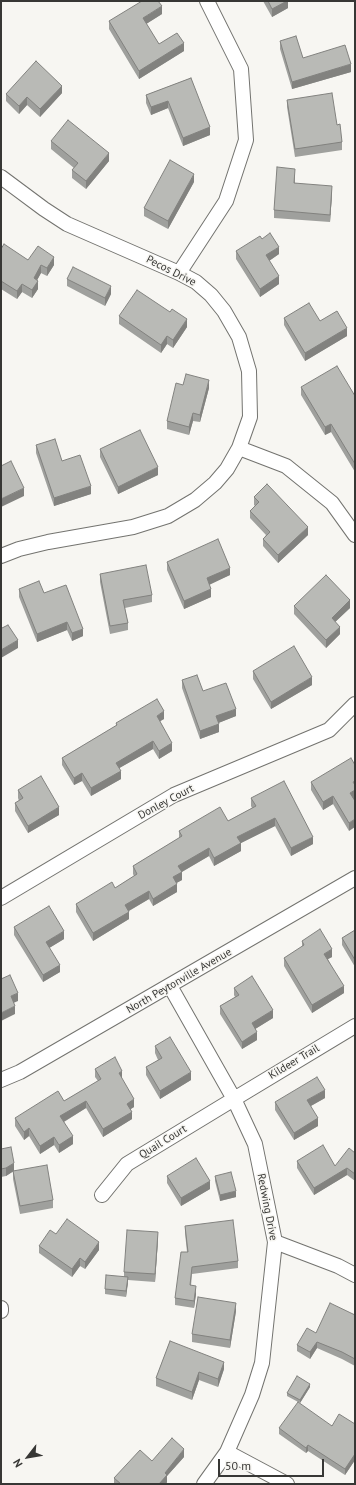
<!DOCTYPE html>
<html>
<head>
<meta charset="utf-8">
<style>
  body { margin:0 }
  #map { position:relative; width:356px; height:1485px; overflow:hidden; background:#f7f6f2; font-family:"PT Sans",sans-serif }
  canvas { display:block }
  .frame { position:absolute; inset:0; border:2px solid #373735; pointer-events:none }
  .north { position:absolute; left:8px; top:1437px; width:40px; height:40px; -webkit-text-stroke:3px #f7f6f2; paint-order:stroke; rotate:239deg; font-size:11px; font-weight:700; line-height:16px; text-align:center; color:#373735 }
  .north::after { content:''; display:block; margin:auto; width:14px; height:18px; background:#373735; clip-path:polygon(50% 0,100% 100%,50% 72%,0 100%) }
  .scale { position:absolute; left:218px; top:1459px; width:106px; height:18px; box-sizing:border-box; border:2px solid #373735; border-top:0; padding-left:5px; font-size:12px; line-height:14px; white-space:nowrap; color:#373735; -webkit-text-stroke:3px #f7f6f2; paint-order:stroke }
</style>
</head>
<body>
<div id="map">
<canvas width="356" height="1485"></canvas>
<div class="frame"></div>
<div class="north">N</div>
<div class="scale">50 m</div>
</div>
<script>
const context = document.querySelector('canvas').getContext('2d');
context.lineJoin = 'round';
function poly(rows) {
  const path = new Path2D();
  for (const r of rows) {
    path.moveTo(r[0], r[1]);
    for (let i = 2; i < r.length; i += 2) path.lineTo(r[i], r[i + 1]);
  }
  return path;
}
function trace(path, color, width, dash) {
  context.strokeStyle = color;
  context.lineWidth = width;
  context.lineCap = dash ? 'butt' : 'round';
  context.setLineDash(dash || []);
  context.stroke(path);
}
function paint(path, color) {
  context.fillStyle = color;
  context.fill(path, 'evenodd');
}
function drawText(font, color, halo, rows, align = 'center') {
  context.font = font + ' "PT Sans",sans-serif';
  context.lineWidth = 3;
  context.setLineDash([]);
  context.textBaseline = 'middle';
  context.strokeStyle = halo;
  context.fillStyle = color;
  for (const [text, x, y, turn = 0] of rows) {
    context.save();
    context.translate(x, y);
    context.rotate((+turn || 0) * Math.PI / 180);
    context.textAlign = isNaN(turn) ? turn : align;
    if (halo) context.strokeText(text, 0, 0);
    context.fillText(text, 0, 0);
    context.restore();
  }
}
const minor = poly([
  [1,177,44,209,67,224,179,273,196,282,211,295,224,311,239,337,249,371,250,417,239,448,227,469,215,483,195,500,168,516,133,527,48,542,19,549,1,556],
  [179,273,226,201,246,140,241,69,207,1],
  [239,448,286,466,332,503,355,535],
  [1,898,174,795,329,730,355,704],
  [170,986,234,1099,255,1144,275,1242,262,1363,252,1395,227,1452,204,1484],
  [1,1080,20,1072,355,878],
  [102,1195,127,1164,234,1099,355,1026],
  [275,1242,338,1266,355,1275],
  [1,1308,1,1311],
  [227,1452,287,1484]
]);
const wall = poly([
  [263,1,288,1,288,8,272,17],
  [162,14,146,24,159,44,184,51,139,79,109,29,109,21],
  [280,41,303,58,351,72,292,89,280,49],
  [191,78,210,135,183,146,168,108,151,115,146,103,146,95],
  [62,93,40,117,27,105,19,114,6,101,6,94],
  [287,100,337,125,342,142,342,150,295,157,287,107],
  [51,141,109,161,86,189,72,178,72,170,74,168,51,149],
  [295,176,295,183,332,194,330,222,274,218,274,210],
  [194,182,168,229,144,216,144,208],
  [262,239,279,254,269,261,279,284,260,297,236,259,236,251],
  [1,249,28,260,54,265,47,276,41,273,37,280,38,289,32,298,22,292,17,299,1,289],
  [67,279,111,294,105,306,67,286],
  [119,316,187,327,173,348,167,344,161,353,119,324],
  [284,318,320,321,347,336,305,361,284,325],
  [183,385,209,388,200,422,193,421,189,435,167,429,167,421],
  [301,387,355,396,355,472,331,432,325,435,301,395],
  [36,445,91,494,54,506,36,453],
  [100,449,158,475,118,494,100,457],
  [254,497,308,535,278,563,263,546,263,539,266,535,250,518,250,511,255,506,254,505],
  [167,562,230,575,209,584,211,597,184,609,167,570],
  [100,574,152,595,152,602,125,608,128,623,128,630,110,634,100,582],
  [19,589,44,593,83,636,72,641,67,630,37,642,19,597],
  [294,606,350,608,335,622,340,634,326,648,294,614],
  [253,671,312,685,271,709,253,679],
  [182,680,203,691,236,716,218,723,219,732,200,739,182,688],
  [164,719,160,721,172,751,159,759,153,749,119,768,121,779,91,796,82,781,74,785,62,765,62,758,116,726,116,723],
  [311,782,354,799,349,831,333,804,323,810,311,790],
  [18,790,59,815,28,833,15,811,15,803,19,801,18,798],
  [251,798,313,844,291,856,275,826,241,843,241,851,214,866,209,856,182,872,182,880,176,883,177,892,153,906,149,899,129,911,129,919,93,941,76,912,76,904,115,888,134,876,133,874,133,866,179,838,179,831,228,821,252,808,251,806],
  [14,927,64,939,49,948,60,972,43,982,14,935],
  [355,930,355,967,342,945,342,938],
  [302,941,332,957,328,959,344,993,312,1013,284,966,284,958,302,947],
  [234,988,273,1018,255,1029,257,1040,242,1049,220,1014,220,1006,235,997,234,995],
  [155,1046,191,1080,160,1099,146,1075,146,1067,158,1060,155,1053],
  [95,1069,122,1079,134,1107,131,1109,132,1119,103,1137,86,1108,64,1122,73,1144,59,1153,54,1145,40,1154,29,1136,24,1140,15,1126,15,1118,64,1101,98,1081,95,1077],
  [325,1098,311,1106,318,1126,294,1140,275,1110,275,1102],
  [1,1149,14,1171,53,1200,53,1208,20,1214,13,1179,13,1171,6,1176,1,1177],
  [355,1153,355,1181,347,1175,314,1195,297,1168,297,1161,335,1166],
  [167,1176,210,1189,181,1206,167,1183],
  [215,1176,236,1197,220,1201,215,1181],
  [355,1224,355,1235,354,1234,354,1227],
  [185,1226,238,1261,238,1268,192,1274,191,1286,196,1294,194,1308,175,1305,175,1298,187,1252,185,1233],
  [56,1234,99,1250,85,1269,80,1266,72,1277,39,1253,39,1246],
  [158,1240,155,1282,128,1280,126,1297,105,1294,105,1289,124,1277,124,1272],
  [236,1311,230,1348,192,1342,192,1334],
  [355,1315,355,1366,342,1359,317,1348,310,1359,297,1351,297,1345,316,1333],
  [170,1341,224,1369,218,1387,199,1380,192,1400,156,1386,156,1378],
  [310,1387,300,1403,287,1396,287,1393],
  [355,1424,355,1460,345,1475,308,1451,306,1453,279,1434,279,1428],
  [184,1457,167,1476,167,1482,166,1484,114,1484,114,1478,152,1461]
]);
const shadedWall = poly([
  [287,1,288,1,288,8,272,17,272,9],
  [162,6,162,14,143,26,143,18],
  [184,43,184,51,139,79,139,71],
  [351,64,351,72,292,89,292,82],
  [62,86,62,93,40,117,40,109],
  [27,97,27,105,19,114,19,106],
  [168,101,168,108,151,115,151,107],
  [210,127,210,135,183,146,183,138],
  [109,153,109,161,86,189,86,181],
  [194,174,194,182,168,229,168,221],
  [332,186,332,194,330,222,330,215],
  [279,247,279,254,266,263,266,255],
  [54,257,54,265,47,276,47,268],
  [41,265,41,273,34,286,34,278],
  [279,276,279,284,260,297,260,289],
  [38,281,38,289,32,298,32,290],
  [22,284,22,292,17,299,17,291],
  [111,286,111,294,105,306,105,298],
  [187,319,187,327,173,348,173,340],
  [347,328,347,336,305,361,305,353],
  [167,336,167,344,161,353,161,345],
  [209,380,209,388,200,422,200,415],
  [193,413,193,421,189,435,189,427],
  [331,424,331,432,325,435,325,427],
  [158,467,158,475,118,494,118,487],
  [91,486,91,494,54,506,54,498],
  [24,488,24,496,1,507,1,499],
  [308,527,308,535,278,563,278,555],
  [230,568,230,575,207,586,207,578],
  [211,589,211,597,184,609,184,601],
  [350,600,350,608,332,625,332,618],
  [67,622,67,630,37,642,37,634],
  [340,627,340,634,326,648,326,640],
  [83,629,83,636,72,641,72,633],
  [18,640,18,648,1,658,1,650],
  [312,677,312,685,271,709,271,702],
  [236,709,236,716,216,724,216,716],
  [164,711,164,719,157,723,157,716],
  [219,724,219,732,200,739,200,731],
  [153,741,153,749,116,770,116,763],
  [172,743,172,751,159,759,159,751],
  [121,771,121,779,91,796,91,788],
  [82,773,82,781,74,785,74,778],
  [355,790,355,798,350,801,350,793],
  [333,796,333,804,323,810,323,802],
  [59,807,59,815,28,833,28,826],
  [275,818,275,826,241,843,241,851,214,866,214,858,237,837],
  [355,819,355,827,349,831,349,823],
  [313,837,313,844,291,856,291,848],
  [209,848,209,856,178,874,178,866],
  [182,872,182,880,173,885,173,877],
  [177,884,177,892,153,906,153,899],
  [149,891,149,899,125,913,125,905],
  [129,912,129,919,93,941,93,933],
  [64,931,64,939,46,950,46,942],
  [332,949,332,957,324,961,324,954],
  [60,965,60,972,43,982,43,975],
  [344,986,344,993,312,1013,312,1005],
  [18,993,18,1001,11,1004,11,996],
  [15,1006,15,1014,1,1021,1,1013],
  [273,1010,273,1018,252,1031,252,1023],
  [257,1032,257,1040,242,1049,242,1042],
  [122,1071,122,1079,119,1081,119,1073],
  [191,1072,191,1080,160,1099,160,1091],
  [325,1090,325,1098,307,1108,307,1100],
  [134,1099,134,1107,127,1111,127,1104],
  [86,1101,86,1108,60,1124,60,1116],
  [132,1112,132,1119,103,1137,103,1129],
  [318,1118,318,1126,294,1140,294,1133],
  [29,1128,29,1136,24,1140,24,1132],
  [73,1136,73,1144,59,1153,59,1145],
  [54,1137,54,1145,40,1154,40,1146],
  [14,1163,14,1171,6,1176,6,1168],
  [347,1168,347,1175,314,1195,314,1188],
  [210,1181,210,1189,181,1206,181,1198],
  [236,1191,236,1197,220,1201,220,1195],
  [158,1232,158,1240,155,1282,155,1274],
  [99,1242,99,1250,85,1269,85,1262],
  [80,1258,80,1266,72,1277,72,1269],
  [128,1277,128,1283,126,1297,126,1291],
  [196,1286,196,1294,194,1308,194,1301],
  [236,1303,236,1311,230,1348,230,1340],
  [317,1342,317,1348,310,1359,310,1352],
  [224,1362,224,1369,218,1387,218,1379],
  [199,1372,199,1380,192,1400,192,1392],
  [310,1384,310,1387,300,1403,300,1400],
  [308,1445,308,1451,306,1453,306,1448],
  [184,1449,184,1457,167,1476,167,1482,166,1484,159,1484,165,1473],
  [355,1454,355,1460,345,1475,345,1469]
]);
const building = poly([
  [142,1,158,1,162,6,143,18,159,44,177,33,184,43,139,71,109,21,142,1],
  [268,1,287,1,272,9,268,1],
  [296,36,303,58,345,45,351,64,292,82,280,41,296,36],
  [36,61,62,86,40,109,27,97,19,106,6,94,36,61],
  [191,78,210,127,183,138,168,101,151,107,146,95,191,78],
  [332,93,337,125,340,124,342,142,295,149,287,100,332,93],
  [68,120,109,153,86,181,72,170,78,163,51,141,68,120],
  [170,160,194,174,168,221,144,208,170,160],
  [277,167,295,169,294,183,332,186,330,215,274,210,277,167],
  [270,233,279,247,266,255,279,276,260,289,236,251,260,236,262,239,270,233],
  [4,244,28,260,38,246,54,257,47,268,41,265,34,278,38,281,32,290,22,284,17,291,1,281,1,249,4,244],
  [73,267,111,286,105,298,67,279,73,267],
  [137,290,170,312,172,309,187,319,173,340,167,336,161,345,119,316,137,290],
  [309,303,320,321,337,311,347,328,305,353,284,318,309,303],
  [337,366,355,396,355,464,331,424,325,427,301,387,337,366],
  [186,374,209,380,200,415,193,413,189,427,167,421,176,383,183,385,186,374],
  [140,430,158,467,118,487,100,449,140,430],
  [55,439,62,461,80,455,91,486,54,498,36,445,55,439],
  [11,461,24,488,1,499,1,466,11,461],
  [267,484,308,527,278,555,263,539,270,532,250,511,259,502,254,497,267,484],
  [218,539,230,568,207,578,211,589,184,601,167,562,218,539],
  [146,565,152,595,123,600,128,623,110,626,100,574,146,565],
  [326,575,350,600,332,618,340,627,326,640,294,606,326,575],
  [39,581,44,593,66,585,83,629,72,633,67,622,37,634,19,589,39,581],
  [8,625,18,640,1,650,1,627,2,628,8,625],
  [294,646,312,677,271,702,253,671,294,646],
  [197,675,203,691,226,683,236,709,216,716,219,724,200,731,182,680,197,675],
  [157,699,164,711,157,716,172,743,159,751,153,741,116,763,121,771,91,788,82,773,74,778,62,758,117,725,116,723,157,699],
  [351,758,355,765,355,781,353,782,355,785,355,790,350,793,355,801,355,819,349,823,333,796,323,802,311,782,351,758],
  [41,776,59,807,28,826,15,803,23,798,18,790,41,776],
  [284,781,313,837,291,848,275,818,237,837,241,843,214,858,209,848,178,866,182,872,173,877,177,884,153,899,149,891,125,905,129,912,93,933,76,904,112,882,115,888,137,874,133,866,182,836,179,831,220,807,228,821,256,806,251,798,284,781],
  [49,906,64,931,46,942,60,965,43,975,14,927,49,906],
  [320,929,332,949,324,954,344,986,312,1005,284,958,304,945,302,941,320,929],
  [355,930,355,960,342,938,355,930],
  [10,975,18,993,11,996,15,1006,1,1013,1,979,10,975],
  [252,976,273,1010,252,1023,257,1032,242,1042,220,1006,239,995,234,988,252,976],
  [170,1037,191,1072,160,1091,146,1067,162,1058,155,1046,170,1037],
  [115,1057,122,1071,119,1073,134,1099,127,1104,132,1112,103,1129,86,1101,60,1116,73,1136,59,1145,54,1137,40,1146,29,1128,24,1132,15,1118,58,1091,64,1101,101,1079,95,1069,115,1057],
  [317,1077,325,1090,307,1100,318,1118,294,1133,275,1102,317,1077],
  [323,1145,335,1166,349,1148,355,1153,355,1174,347,1168,314,1188,297,1161,323,1145],
  [11,1147,14,1163,6,1168,1,1169,1,1149,11,1147],
  [196,1158,210,1181,181,1198,167,1176,196,1158],
  [47,1165,53,1200,20,1206,13,1171,47,1165],
  [231,1172,236,1191,220,1195,215,1176,231,1172],
  [67,1219,99,1242,85,1262,80,1258,72,1269,39,1246,50,1230,56,1234,67,1219],
  [233,1220,238,1261,192,1267,190,1285,196,1286,194,1301,175,1298,181,1252,188,1252,185,1226,233,1220],
  [127,1230,158,1232,155,1274,124,1272,127,1230],
  [106,1275,128,1277,126,1291,105,1289,106,1275],
  [198,1297,236,1303,230,1340,192,1334,198,1297],
  [330,1303,355,1315,355,1322,354,1323,355,1324,355,1359,342,1352,317,1342,310,1352,297,1345,307,1328,316,1333,330,1303],
  [170,1341,224,1362,218,1379,199,1372,192,1392,156,1378,170,1341],
  [297,1376,310,1384,300,1400,287,1393,297,1376],
  [298,1402,332,1426,339,1414,355,1424,355,1454,345,1469,308,1445,306,1448,279,1428,298,1402],
  [172,1438,184,1449,165,1473,167,1475,159,1484,121,1484,114,1478,140,1450,152,1461,172,1438]
]);
const streetNames = [
  ["Pecos Drive",171,271,27],
  ["Donley Court",166,802,-28],
  ["North Peytonville Avenue",179,981,-30],
  ["Kildeer Trail",294,1062,-31],
  ["Quail Court",163,1142,-32],
  ["Redwing Drive",267,1207,79]
];
trace(minor, '#73736f', 16);
trace(minor, '#fff', 14);
paint(wall, '#9fa09d');
paint(shadedWall, '#82827f');
paint(building, '#b9bab6');
trace(building, '#82827f', 1);
drawText('11px', '#373735', '#f7f6f2', streetNames);
</script>
</body>
</html>
